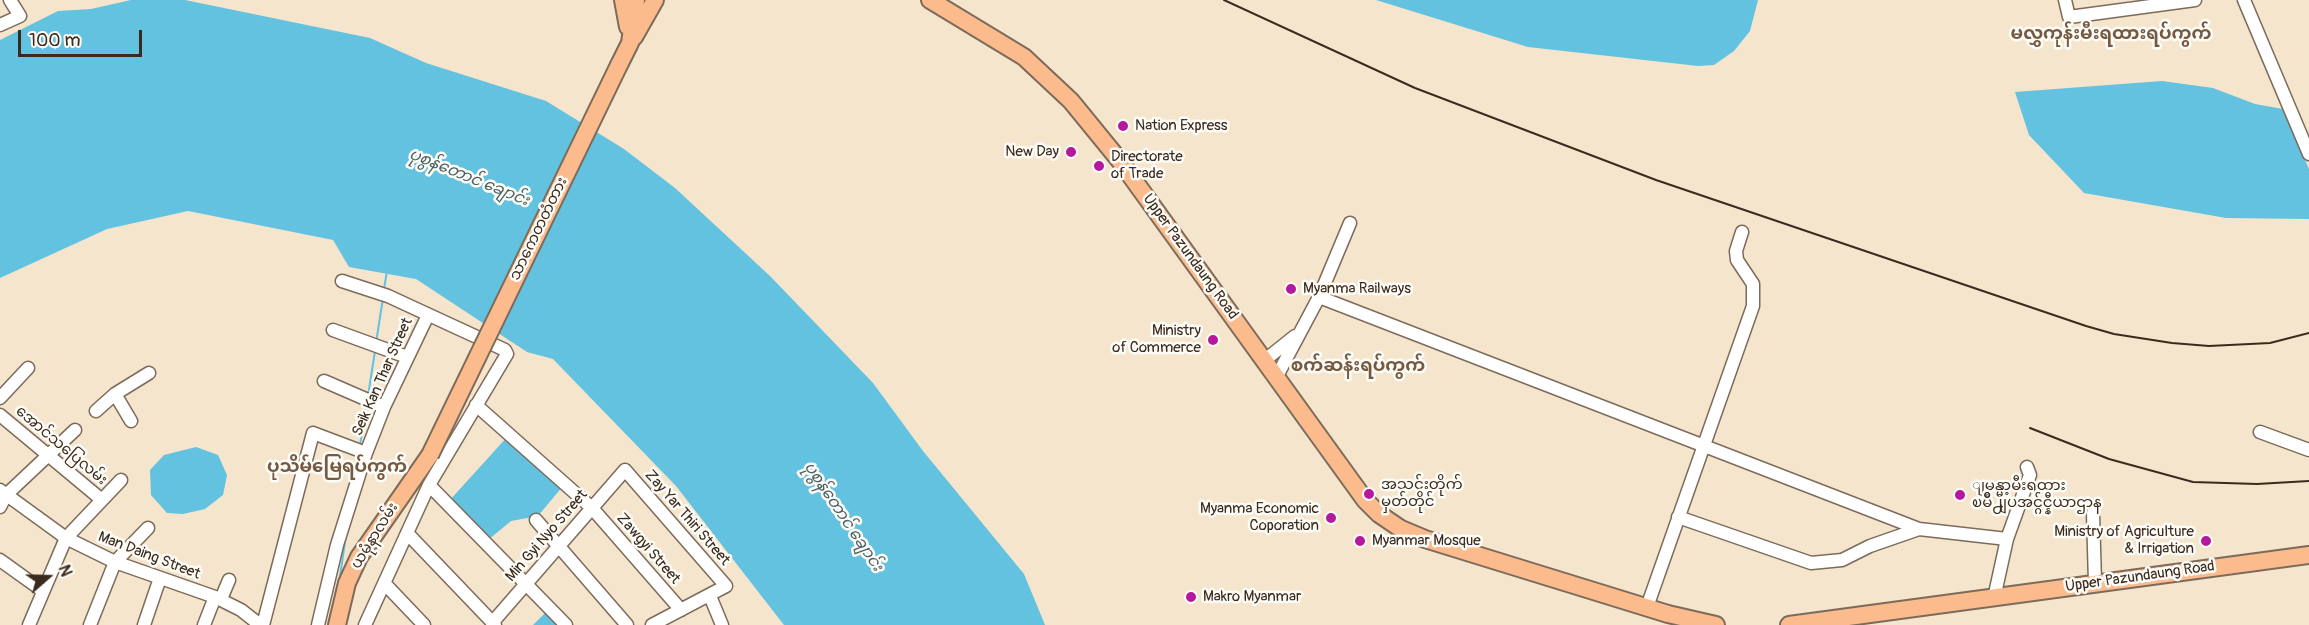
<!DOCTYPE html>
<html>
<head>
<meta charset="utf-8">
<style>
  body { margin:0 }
  #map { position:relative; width:2309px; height:625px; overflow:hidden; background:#f4e5cc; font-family:Pangolin,sans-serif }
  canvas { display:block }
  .north { position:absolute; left:18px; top:547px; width:60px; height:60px; -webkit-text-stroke:4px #fdfcf7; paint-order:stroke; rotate:70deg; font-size:16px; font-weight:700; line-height:24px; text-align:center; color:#3b2a1e }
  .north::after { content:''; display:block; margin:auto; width:21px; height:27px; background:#3b2a1e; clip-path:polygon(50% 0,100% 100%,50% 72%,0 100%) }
  .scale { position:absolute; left:18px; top:30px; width:124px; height:27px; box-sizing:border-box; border:3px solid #3b2a1e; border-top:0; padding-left:8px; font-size:18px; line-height:21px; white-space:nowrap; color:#3b2a1e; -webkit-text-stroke:4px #fdfcf7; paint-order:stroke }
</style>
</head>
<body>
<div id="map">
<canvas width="2309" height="625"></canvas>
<div class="north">N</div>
<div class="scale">100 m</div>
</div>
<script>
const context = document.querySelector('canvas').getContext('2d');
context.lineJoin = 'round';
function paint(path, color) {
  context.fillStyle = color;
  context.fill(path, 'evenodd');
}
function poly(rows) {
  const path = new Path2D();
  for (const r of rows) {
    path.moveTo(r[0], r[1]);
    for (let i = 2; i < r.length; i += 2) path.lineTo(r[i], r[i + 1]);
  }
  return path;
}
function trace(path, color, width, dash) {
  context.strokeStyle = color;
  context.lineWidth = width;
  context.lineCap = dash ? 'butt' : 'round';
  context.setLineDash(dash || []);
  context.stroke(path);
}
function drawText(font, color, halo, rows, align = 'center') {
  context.font = font + ' Pangolin,"Noto Sans Myanmar",sans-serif';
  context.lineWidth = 5;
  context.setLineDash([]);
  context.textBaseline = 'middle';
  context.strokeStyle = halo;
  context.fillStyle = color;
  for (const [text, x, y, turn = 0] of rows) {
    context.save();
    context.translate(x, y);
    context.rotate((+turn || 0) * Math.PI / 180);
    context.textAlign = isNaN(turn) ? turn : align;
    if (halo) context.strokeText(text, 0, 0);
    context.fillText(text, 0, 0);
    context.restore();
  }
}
const water = poly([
  [131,0,185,0,370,38,426,63,546,101,624,149,675,188,770,276,873,383,923,451,1024,574,1045,625,784,625,676,486,553,359,527,352,416,279,349,267,333,240,188,211,107,229,0,278,0,40,58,11,91,9],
  [1376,0,1758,0,1750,31,1734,51,1714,65,1698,66,1528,47],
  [2162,81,2213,88,2255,104,2283,109,2309,169,2309,219,2226,218,2084,193,2029,135,2015,92],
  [509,435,563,486,538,516,511,521,488,540,449,501],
  [196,447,218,455,227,475,223,495,205,509,183,514,167,513,151,495,150,470,164,455],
  [545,613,556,625,533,625]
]);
const stream = poly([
  [384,289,387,271],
  [376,343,383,298],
  [368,396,375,351],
  [360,446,366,405],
  [339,583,346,535]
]);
const minor = poly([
  [2065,0,2069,17,2195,0],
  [2244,0,2309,154],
  [0,25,20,16,10,0],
  [342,281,388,296,505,350,507,354,429,485,365,625],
  [1319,297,1919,529,2007,539],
  [333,330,407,357],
  [1265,360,1295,336],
  [1277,376,1319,297,1350,223],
  [324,381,384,407],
  [115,394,131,421],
  [0,398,28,368],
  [476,405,592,508,681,610],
  [96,411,115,394,149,373],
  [0,415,102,500],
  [2260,432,2309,450],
  [429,485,566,625],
  [0,490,66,538,115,562,215,597,241,610,260,625],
  [0,507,6,495,75,430],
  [2093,513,2095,583],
  [1678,517,1811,563,1842,560,1870,546,1919,529],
  [536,520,627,625],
  [407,533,495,625],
  [0,560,43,591],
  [385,584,424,625],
  [710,596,722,625],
  [1994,598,2007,539,2030,475,2027,467],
  [221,599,229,580],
  [1647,607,1753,306,1753,284,1737,260,1736,251,1742,232],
  [492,623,625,470,726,586,652,625],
  [29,625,66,538,121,480],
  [90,625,115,562,148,528],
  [144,625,160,578],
  [204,625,215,597],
  [263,625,313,433,366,453],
  [318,625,337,545,366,453,384,407,428,315]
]);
const major = poly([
  [623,0,628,27],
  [930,0,1024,57,1071,101,1120,161,1365,500,1379,514,1401,529,1425,539,1668,614,1716,625],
  [634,37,655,0],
  [619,65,630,43,636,0],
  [337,625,347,583,359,557,430,455],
  [1789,625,2309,555]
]);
const rail = poly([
  [1224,0,1415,88,1656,180,2086,326,2114,334,2172,343,2209,346,2270,343,2309,333],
  [2030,428,2109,459,2193,482,2257,484,2309,481]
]);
const majorBridge = poly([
  [430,455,619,65]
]);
const markers = [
  [1123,126,6,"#b5179e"],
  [1071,152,6,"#b5179e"],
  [1099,166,6,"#b5179e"],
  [1291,289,6,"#b5179e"],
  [1213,340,6,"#b5179e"],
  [1369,494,6,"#b5179e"],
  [1960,495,6,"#b5179e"],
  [1331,518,6,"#b5179e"],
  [1360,541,6,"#b5179e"],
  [2206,541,6,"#b5179e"],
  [1191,597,6,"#b5179e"]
];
const poiNames = [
  ["Nation Express",1135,126],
  ["New Day",1059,152,"right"],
  ["Directorate",1111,157],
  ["of Trade",1111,174],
  ["Myanma Railways",1303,289],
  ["Ministry",1201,331,"right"],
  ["of Commerce",1201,348,"right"],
  ["အသင်းတိုက်",1381,485],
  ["မှတ်တိုင်",1381,502],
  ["ျမန္မာ့မီးရထား",1972,486],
  ["ၿမိဳ႕ျပအင္ဂ်င္နီယာဌာန",1972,503],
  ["Myanma Economic",1319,509,"right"],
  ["Coporation",1319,526,"right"],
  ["Ministry of Agriculture",2194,532,"right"],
  ["& Irrigation",2194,549,"right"],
  ["Myanmar Mosque",1372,541],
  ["Makro Myanmar",1203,597]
];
const streetNames = [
  ["သာကေတတံတား",539,229,-64],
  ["Upper Pazundaung Road",1190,257,54],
  ["Seik Kan Thar Street",383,377,-66],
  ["အောင်သပြေလမ်း",61,446,40],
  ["Zay Yar Thiri Street",687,518,49],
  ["ယမုံနာလမ်း",375,536,-58],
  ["Min Gyi Nyo Street",547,536,-49],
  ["Zawgyi Street",648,549,49],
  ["Man Daing Street",149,556,21],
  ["Upper Pazundaung Road",2140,577,-8]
];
const waterNames = [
  ["ပုစွန်တောင် ချောင်း",469,178,22],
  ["ပုစွန်တောင် ချောင်း",843,517,56]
];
const quarterNames = [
  ["မလွှကုန်းမီးရထားရပ်ကွက်",2111,34],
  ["စက်ဆန်းရပ်ကွက်",1358,366],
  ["ပုသိမ်မြေရပ်ကွက်",337,467]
];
paint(water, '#62c2e0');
trace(stream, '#62c2e0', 2);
trace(minor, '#7c6b5b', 15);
trace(major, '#7c6b5b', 20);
trace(minor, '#fff', 12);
trace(major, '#fbbb8d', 16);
trace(rail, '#3b2a1e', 2);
trace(majorBridge, '#7c6b5b', 20, []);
trace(majorBridge, '#fbbb8d', 16);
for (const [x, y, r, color] of markers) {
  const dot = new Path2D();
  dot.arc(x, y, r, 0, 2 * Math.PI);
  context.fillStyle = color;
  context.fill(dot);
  trace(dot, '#fdfcf7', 2);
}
drawText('15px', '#3b2a1e', '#fdfcf7', poiNames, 'left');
drawText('15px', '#3b2a1e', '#fdfcf7', streetNames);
drawText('italic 16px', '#495f62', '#fdfcf7', waterNames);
drawText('bold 18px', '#755940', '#fdfcf7', quarterNames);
</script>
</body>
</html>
